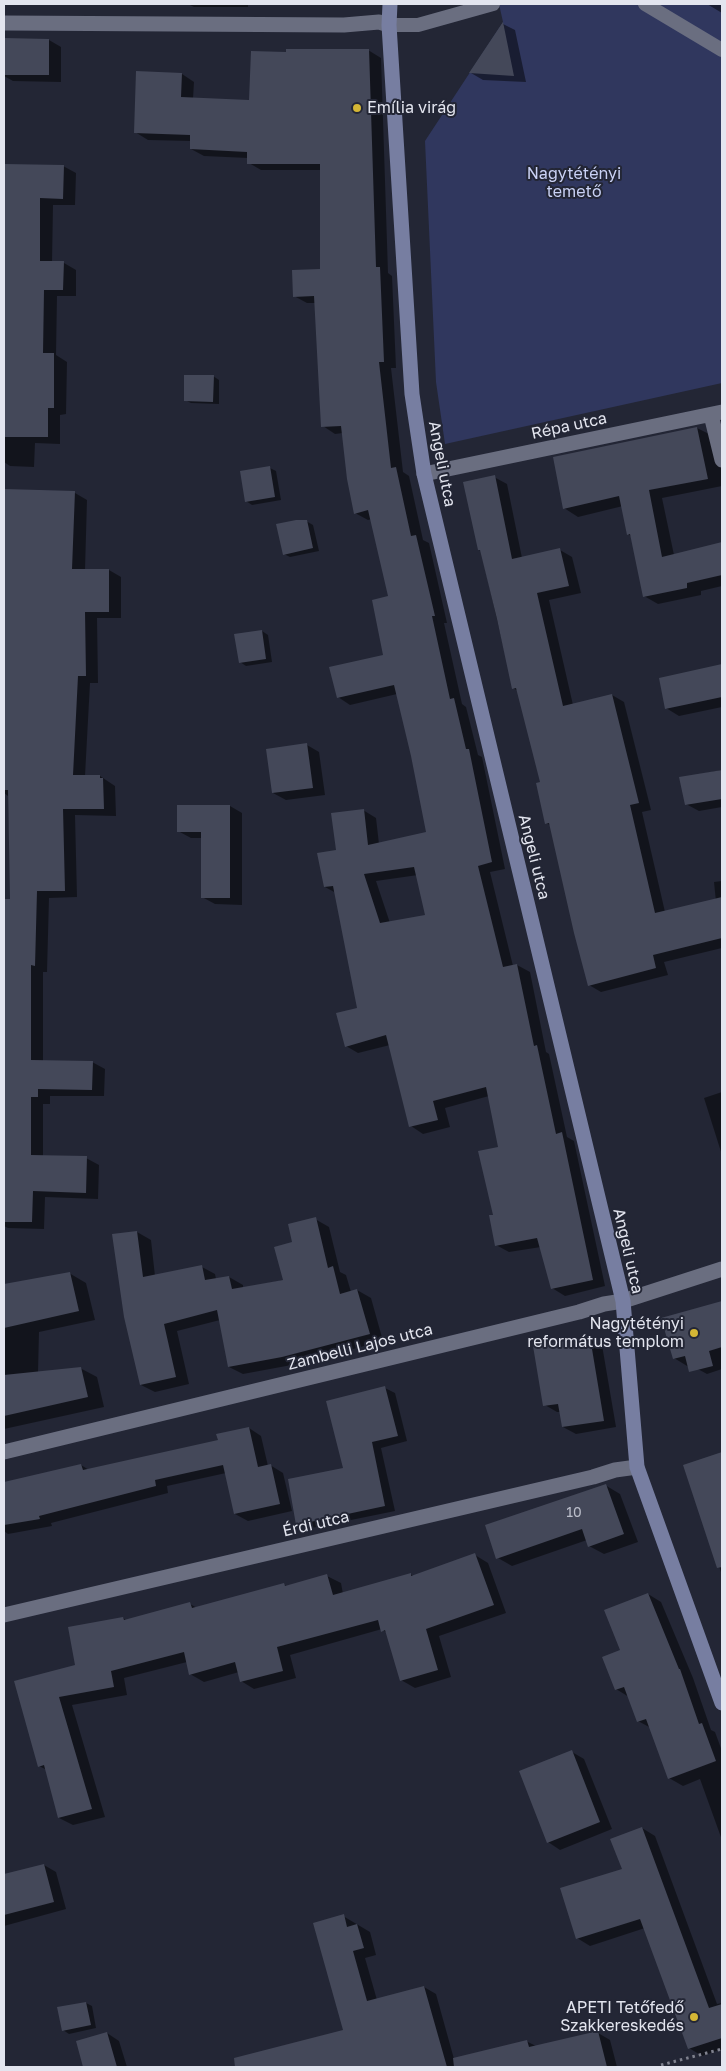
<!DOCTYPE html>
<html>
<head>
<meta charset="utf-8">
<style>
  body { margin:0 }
  #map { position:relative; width:726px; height:2071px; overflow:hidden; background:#232635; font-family:"Golos Text",sans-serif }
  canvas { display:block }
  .frame { position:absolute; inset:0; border:5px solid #e3e5ef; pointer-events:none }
</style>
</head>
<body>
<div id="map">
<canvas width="726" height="2071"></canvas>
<div class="frame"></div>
</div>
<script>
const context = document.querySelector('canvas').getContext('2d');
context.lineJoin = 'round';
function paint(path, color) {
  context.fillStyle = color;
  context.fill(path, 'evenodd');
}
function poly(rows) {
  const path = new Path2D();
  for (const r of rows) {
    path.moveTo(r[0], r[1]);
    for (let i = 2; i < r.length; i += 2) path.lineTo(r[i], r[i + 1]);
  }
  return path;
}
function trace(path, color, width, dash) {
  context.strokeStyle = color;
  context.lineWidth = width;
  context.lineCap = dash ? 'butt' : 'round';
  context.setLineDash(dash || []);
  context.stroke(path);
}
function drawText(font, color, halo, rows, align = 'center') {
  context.font = font + ' "Golos Text",sans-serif';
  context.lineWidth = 4;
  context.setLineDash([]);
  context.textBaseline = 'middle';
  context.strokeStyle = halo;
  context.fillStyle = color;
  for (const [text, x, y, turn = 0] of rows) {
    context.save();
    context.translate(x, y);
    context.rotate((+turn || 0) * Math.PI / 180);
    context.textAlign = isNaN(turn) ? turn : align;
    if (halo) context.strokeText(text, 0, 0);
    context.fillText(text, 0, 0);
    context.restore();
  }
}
const green = poly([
  [499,4,722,4,722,383,445,444,436,382,425,141,503,22]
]);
const shadow = poly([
  [188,4,248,4,248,7,194,7],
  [707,4,722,4,722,13],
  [503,24,515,30,526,82,483,80,471,73],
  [4,39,49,40,61,47,61,82,13,81,4,76],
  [368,50,381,58,388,273,392,276,396,368,391,368,403,472,409,476,423,540,429,543,447,623,444,623,462,704,466,707,478,755,482,757,505,869,490,872,513,966,517,965,530,972,546,1052,549,1054,567,1137,574,1141,605,1286,565,1296,552,1288,541,1247,509,1252,496,1245,495,1216,499,1148,489,1096,445,1108,450,1127,423,1134,411,1126,390,1045,358,1053,346,1046,359,1008,336,893,325,887,338,851,363,810,376,818,379,844,427,833,413,756,397,694,350,705,338,697,385,656,389,597,372,519,368,520,355,513,343,433,335,434,323,426,316,303,307,303,294,296,321,270,321,170,261,170,249,163,248,158,204,156,191,149,191,141,148,140,135,132,182,74,194,82,193,99,251,102,288,53],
  [418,875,427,916,390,923,376,881],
  [4,165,63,166,76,173,75,205,53,205,52,263,64,263,76,270,76,296,57,296,56,355,67,362,66,414,60,415,60,444,35,443,34,467,10,466,4,462],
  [213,376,219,380,219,404,191,403,185,400],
  [697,428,719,439,722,452,722,486,662,498,674,555,722,544,722,586,701,591,701,595,658,604,644,596,631,536,628,534,623,506,578,517,564,508],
  [270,468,276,471,281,500,252,505,246,501],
  [494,477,507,484,522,558,560,550,572,557,581,593,549,600,573,705,612,695,624,702,651,810,642,812,665,912,716,902,714,882,722,881,722,948,664,962,668,975,601,992,589,985,550,825,546,823,541,783,518,691,513,688,481,551,479,550],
  [4,490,75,493,87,500,85,570,109,570,121,577,121,618,97,618,98,683,90,683,85,776,100,776,115,786,116,816,75,815,77,897,49,898,47,972,43,972,43,1061,92,1062,105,1069,104,1096,50,1096,50,1104,43,1104,43,1156,86,1158,99,1165,98,1199,45,1197,44,1229,8,1228,4,1226,4,900,11,900,8,796,4,793],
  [306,521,313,525,319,551,290,557,284,554],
  [262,631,268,635,272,662,246,666,240,662],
  [722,666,722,707,679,716,666,708,660,679],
  [307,745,319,752,325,795,286,800,273,793],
  [722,770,722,807,699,811,686,804,681,778],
  [230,806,242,813,242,905,215,904,202,897,202,838,191,838,178,831],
  [722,1092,722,1155,704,1098],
  [315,1219,329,1227,340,1272,346,1275,351,1292,357,1290,371,1298,383,1341,297,1364,243,1374,229,1367,220,1320,177,1331,189,1384,155,1392,141,1385,113,1235,137,1232,151,1240,155,1276,202,1267,215,1274,216,1279,229,1277,243,1285,243,1288,284,1280,294,1243],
  [69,1273,86,1283,95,1320,39,1332,38,1373,80,1368,97,1377,104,1407,4,1429,4,1285],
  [722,1303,722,1369,707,1374,696,1368,692,1369,674,1358,663,1319],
  [589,1338,602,1345,616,1427,576,1434,563,1427,561,1412,557,1412,545,1405],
  [385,1388,395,1393,407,1441,381,1448,395,1511,307,1529,297,1524,344,1468],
  [249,1428,261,1436,268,1466,270,1465,283,1473,292,1511,248,1521,235,1514,226,1473,167,1486,168,1493,51,1523,52,1526,8,1534,4,1531,4,1483,81,1465,89,1470,219,1441],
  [722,1453,722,1575,685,1466],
  [605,1485,620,1494,638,1542,604,1554,589,1546,587,1540,512,1566,498,1558],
  [475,1555,488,1563,506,1613,439,1636,451,1677,415,1688,401,1680,388,1634,382,1629,290,1655,296,1678,254,1689,241,1681,239,1672,204,1682,190,1674,187,1662,124,1678,127,1695,72,1705,105,1817,73,1825,59,1818,47,1770,39,1766,15,1682,76,1666,123,1618,126,1620,190,1604,197,1608,284,1585,287,1586,327,1576,341,1583,343,1594,410,1574,414,1576],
  [648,1594,661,1602,693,1678,711,1730,715,1732,722,1751,722,1840,700,1779,683,1786,669,1778,651,1728,638,1721,629,1697,616,1689,621,1651],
  [572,1752,584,1759,612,1829,560,1850,548,1842],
  [642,1828,655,1836,717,2004,722,2003,722,2049,702,2056,689,2048,645,1928,590,1946,577,1938,623,1870],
  [44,1865,56,1872,66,1909,4,1926,4,1876],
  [343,1916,370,1932,376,1955,365,1958,377,2000,424,1987,436,1994,454,2059,526,2041,536,2046,598,2033,610,2040,617,2067,279,2067,275,2049,345,2031],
  [86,2003,92,2006,96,2028,69,2034,63,2030],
  [107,2033,119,2041,127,2067,85,2067,77,2042]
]);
const building = poly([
  [503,22,514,76,469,73],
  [4,38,49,39,49,75,4,75],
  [286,49,369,49,376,267,380,267,384,362,379,362,391,468,396,467,411,536,416,535,435,616,432,616,450,699,454,698,466,749,469,749,492,862,478,866,503,967,517,964,534,1046,537,1045,556,1134,562,1132,593,1280,551,1289,537,1238,495,1246,489,1215,493,1215,478,1151,498,1147,486,1087,433,1101,438,1120,409,1127,386,1035,345,1047,336,1013,357,1008,333,886,324,887,317,853,336,850,331,813,364,809,368,845,426,832,411,756,394,685,337,698,329,667,383,655,372,600,388,596,368,510,354,514,347,479,341,426,321,427,314,296,293,297,292,270,320,269,320,164,247,164,247,152,190,149,190,135,134,133,136,71,182,73,181,97,249,100,251,51,286,52],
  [414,867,425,915,380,923,364,874],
  [4,164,64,165,63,199,40,198,40,261,64,261,63,290,44,290,43,353,54,353,54,408,48,408,48,437,4,437],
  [184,375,214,375,213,402,184,401],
  [697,427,708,479,649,490,662,557,722,542,722,575,687,583,687,588,643,597,630,534,627,535,619,496,563,509,553,457],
  [270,466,275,497,245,502,240,471],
  [495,475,512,559,560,548,569,586,537,593,563,706,612,694,639,803,630,805,655,913,722,897,722,938,653,955,656,968,588,986,574,933,549,823,545,824,536,783,540,782,516,688,512,689,497,619,480,550,478,550,463,482],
  [4,489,75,491,72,569,109,569,109,612,85,612,86,676,78,676,73,775,100,775,100,778,103,778,104,809,63,809,65,891,37,891,35,966,31,965,31,1060,93,1061,92,1090,38,1089,38,1097,31,1097,31,1155,87,1156,86,1193,33,1191,32,1222,4,1222,4,899,10,899,8,790,4,790],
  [296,520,307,520,313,548,283,555,276,524],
  [262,630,266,659,239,663,234,634],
  [722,664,722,697,665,709,659,678],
  [307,743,313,788,272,793,266,749],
  [722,770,722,799,685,805,679,777],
  [177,805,230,805,230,898,201,898,201,832,177,832],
  [316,1217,328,1268,333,1266,340,1294,357,1289,370,1334,282,1357,228,1367,217,1310,164,1324,176,1377,140,1385,124,1317,112,1234,137,1231,143,1277,202,1265,205,1280,229,1276,232,1289,283,1280,274,1247,292,1242,288,1224],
  [70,1272,79,1311,4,1328,4,1284],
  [722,1301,722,1347,709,1351,713,1366,689,1372,685,1356,673,1359,661,1318],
  [590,1337,604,1421,562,1427,558,1404,543,1406,533,1346],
  [81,1367,88,1397,4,1416,4,1375],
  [385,1386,398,1436,372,1442,385,1506,296,1525,288,1479,343,1468,326,1401],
  [249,1427,258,1467,271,1464,280,1504,234,1514,223,1465,155,1480,156,1486,39,1516,40,1519,4,1525,4,1482,81,1464,83,1470,218,1440,216,1434],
  [722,1452,722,1567,717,1568,683,1465],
  [606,1484,624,1534,588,1547,582,1529,496,1559,485,1525],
  [475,1553,494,1605,426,1629,438,1670,400,1681,385,1630,381,1632,378,1620,277,1647,283,1671,240,1682,235,1662,189,1675,184,1652,111,1671,114,1687,59,1697,92,1809,58,1818,44,1765,38,1767,14,1681,75,1665,68,1627,123,1617,124,1620,190,1602,192,1608,284,1583,285,1586,327,1574,333,1595,411,1573,411,1576],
  [648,1593,679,1669,680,1669,699,1724,702,1723,716,1761,668,1779,646,1719,637,1722,624,1687,615,1690,602,1657,620,1650,604,1610],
  [572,1750,600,1822,547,1843,519,1771],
  [642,1827,709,2008,722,2004,722,2038,688,2049,640,1919,576,1939,560,1888,622,1869,610,1839],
  [44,1864,54,1902,4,1915,4,1874],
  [344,1914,347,1927,357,1924,364,1948,353,1951,367,2001,424,1986,447,2067,235,2067,234,2058,343,2030,313,1923],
  [86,2002,91,2025,62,2031,57,2007],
  [598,2031,607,2067,454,2067,453,2058,527,2040,529,2047],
  [107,2032,117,2067,83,2067,76,2041]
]);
const path = poly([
  [661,2065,722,2049]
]);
const lane = poly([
  [645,4,722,50],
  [389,25,418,25,493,4]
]);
const street = poly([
  [4,23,344,25,379,22,389,25],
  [711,415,722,460],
  [424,474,722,412],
  [4,1452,579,1312,604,1304,623,1301,722,1269],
  [4,1615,593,1477,615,1470,637,1467]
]);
const secondary = poly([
  [390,4,389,25,412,394,424,474,623,1301,637,1467,722,1703]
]);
const markers = [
  [357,108,5,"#d4b635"],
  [694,1333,5,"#d4b635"],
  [694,2017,5,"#d4b635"]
];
const numberNames = [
  ["10",574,1513]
];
const poiNames = [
  ["Emília virág",367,108,"left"],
  ["Nagytétényi",684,1324],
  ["református templom",684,1342],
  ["APETI Tetőfedő",684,2008],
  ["Szakkereskedés",684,2026]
];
const parkNames = [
  ["Nagytétényi",574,174],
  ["temető",574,192]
];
const streetNames = [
  ["Répa utca",569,426,-12],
  ["Angeli utca",442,464,79],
  ["Angeli utca",534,857,76],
  ["Angeli utca",628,1251,77],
  ["Zambelli Lajos utca",360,1347,-14],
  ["Érdi utca",316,1524,-13]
];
paint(green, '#30375e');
paint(shadow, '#0007');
paint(building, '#444859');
trace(path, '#7f818e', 3, [2.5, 4]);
trace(lane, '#6a6e80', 14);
trace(street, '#6a6e80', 15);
trace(secondary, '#777ea1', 15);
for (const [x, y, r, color] of markers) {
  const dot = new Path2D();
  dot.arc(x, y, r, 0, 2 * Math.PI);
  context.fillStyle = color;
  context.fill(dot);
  trace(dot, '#232635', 2);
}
drawText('14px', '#bbbeca', null, numberNames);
drawText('16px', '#e3e5ef', '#232635', poiNames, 'right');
drawText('16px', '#cad2f5', '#232635', parkNames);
drawText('16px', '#e3e5ef', '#232635', streetNames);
</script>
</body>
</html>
